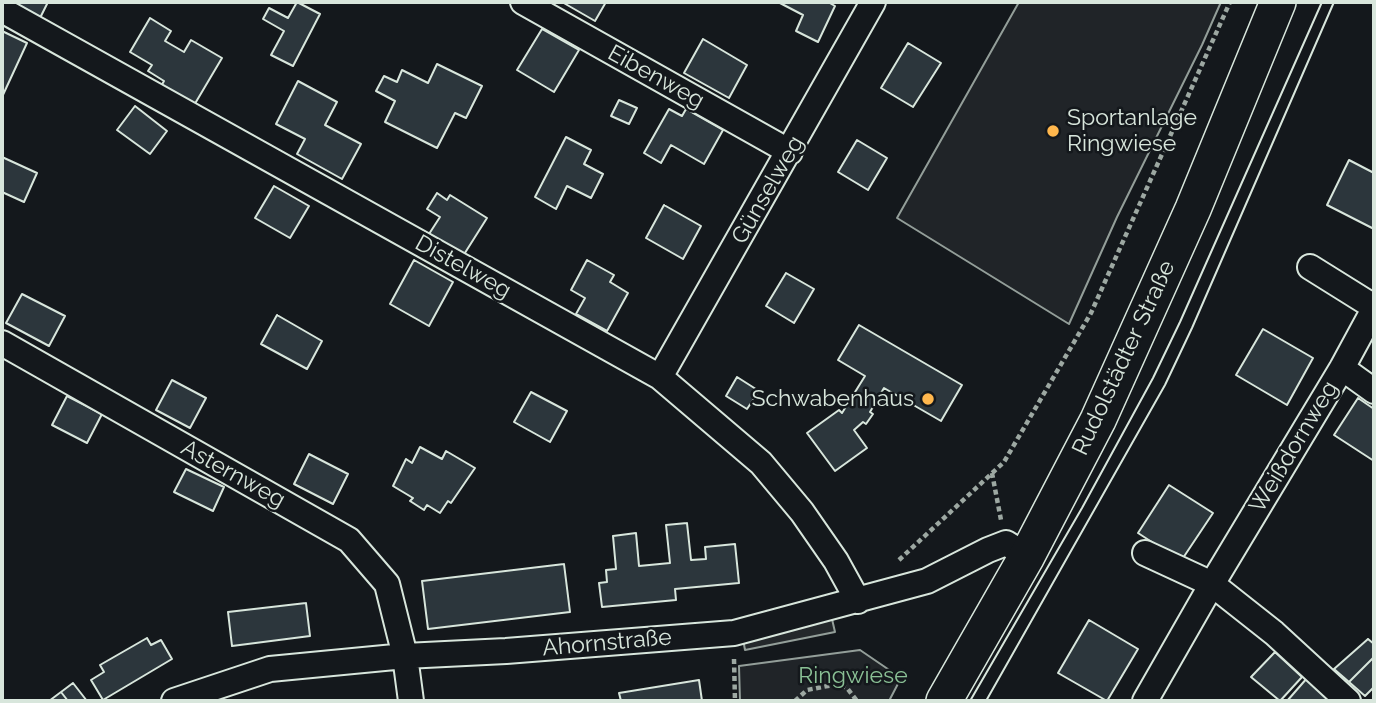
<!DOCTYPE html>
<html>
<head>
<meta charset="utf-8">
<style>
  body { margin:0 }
  #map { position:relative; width:1376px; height:703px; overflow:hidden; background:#14181c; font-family:Raleway,sans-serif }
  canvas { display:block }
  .frame { position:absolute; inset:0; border:4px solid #d8e6dc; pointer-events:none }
</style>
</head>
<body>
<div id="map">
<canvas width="1376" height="703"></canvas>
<div class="frame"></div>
</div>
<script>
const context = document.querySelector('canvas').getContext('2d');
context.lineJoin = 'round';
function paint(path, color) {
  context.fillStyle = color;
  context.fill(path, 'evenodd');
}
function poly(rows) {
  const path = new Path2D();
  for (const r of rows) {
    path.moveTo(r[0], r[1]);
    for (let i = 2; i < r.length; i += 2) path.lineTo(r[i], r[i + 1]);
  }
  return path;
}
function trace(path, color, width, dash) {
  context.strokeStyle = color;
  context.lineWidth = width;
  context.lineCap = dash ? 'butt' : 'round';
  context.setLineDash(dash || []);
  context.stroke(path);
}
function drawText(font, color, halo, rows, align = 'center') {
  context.font = font + ' Raleway,sans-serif';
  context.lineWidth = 5;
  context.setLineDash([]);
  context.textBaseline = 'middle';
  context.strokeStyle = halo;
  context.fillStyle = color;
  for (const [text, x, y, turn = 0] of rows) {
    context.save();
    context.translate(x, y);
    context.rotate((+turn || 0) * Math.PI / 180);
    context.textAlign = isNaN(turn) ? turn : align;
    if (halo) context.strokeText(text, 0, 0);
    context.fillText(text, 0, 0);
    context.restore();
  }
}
const green = poly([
  [1019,2,1221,2,1202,45,1117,217,1069,324,897,218,1019,2],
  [860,650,901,678,889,701,740,701,739,666,860,650]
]);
const parking = poly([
  [832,619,835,632,745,650,743,639,832,619]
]);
const building = poly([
  [18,2,48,2,39,20,16,8,18,2],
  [297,2,320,14,293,66,271,55,284,31,263,19,269,8,288,18,297,2],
  [562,2,606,2,595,21,562,2],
  [778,2,828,2,835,6,818,42,796,31,803,15,778,2],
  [150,18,171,31,165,41,184,52,191,40,222,58,193,107,160,88,164,81,148,71,152,65,130,52,150,18],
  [542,29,579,50,554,92,517,70,542,29],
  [2,31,27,43,2,97,2,31],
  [703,39,747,65,729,98,684,73,703,39],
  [908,43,941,63,913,107,881,88,908,43],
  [437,64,482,86,466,118,455,113,437,148,385,122,395,101,376,91,384,76,397,82,402,70,428,83,437,64],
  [298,81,337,102,325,125,361,144,342,179,297,154,305,139,276,124,298,81],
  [619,100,637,108,629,124,611,116,619,100],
  [135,106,167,131,150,154,117,130,135,106],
  [669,109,682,116,686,109,723,130,704,164,671,145,661,163,644,153,669,109],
  [566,137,591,150,584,164,603,174,591,198,567,186,556,209,535,197,566,137],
  [857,140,887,158,868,190,838,172,857,140],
  [2,157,37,173,24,202,2,192,2,157],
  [1349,160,1374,173,1374,229,1327,205,1349,160],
  [274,186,309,206,290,238,255,218,274,186],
  [437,193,447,200,450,195,487,218,463,256,429,234,440,217,427,209,437,193],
  [664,205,701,226,683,259,646,238,664,205],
  [414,260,453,282,429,326,390,304,414,260],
  [587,260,614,275,610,282,628,293,607,331,576,314,585,298,571,290,587,260],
  [786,273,814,289,794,323,766,306,786,273],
  [22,294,65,316,49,346,6,323,22,294],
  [277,315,322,341,307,369,261,344,277,315],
  [859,325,962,385,941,421,884,388,870,412,873,414,866,424,863,422,854,430,867,448,835,471,807,433,839,410,842,413,865,376,838,360,859,325],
  [1263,329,1313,358,1287,405,1236,375,1263,329],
  [737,377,759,391,747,409,726,396,737,377],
  [172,380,206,398,190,428,156,410,172,380],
  [531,392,567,411,550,442,514,422,531,392],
  [67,396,102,414,87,443,52,425,67,396],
  [1358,398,1374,409,1374,461,1334,435,1358,398],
  [420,447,442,459,446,451,475,468,451,503,448,501,440,513,427,505,424,510,410,501,413,498,393,486,406,459,412,463,420,447],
  [309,454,348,474,333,504,294,484,309,454],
  [186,469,224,487,213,511,174,492,186,469],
  [1169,485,1213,513,1181,561,1138,533,1169,485],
  [687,523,691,560,706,559,705,547,735,544,739,583,675,589,676,600,602,607,599,583,607,582,606,570,616,569,613,536,636,533,639,566,670,563,666,525,687,523],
  [564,564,570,612,428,629,422,581,564,564],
  [306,603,310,636,232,646,228,612,306,603],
  [1089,620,1138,649,1107,701,1058,673,1089,620],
  [147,638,151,645,161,640,172,659,103,700,91,680,104,672,100,665,147,638],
  [1368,639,1374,644,1374,657,1349,682,1334,669,1368,639],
  [1275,652,1302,677,1280,701,1251,677,1275,652],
  [1374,657,1374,687,1365,696,1349,682,1374,657],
  [1308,677,1331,698,1328,701,1287,701,1308,677],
  [699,680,702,701,621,701,619,693,699,680],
  [73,683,87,701,68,701,61,692,73,683],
  [61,692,68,701,49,701,61,692]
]);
const path = poly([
  [992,473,1001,520],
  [899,560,1004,462,1091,313,1230,2],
  [734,659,735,701],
  [795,701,807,690,838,684,847,688,857,701]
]);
const minor = poly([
  [523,2,790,152],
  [2,10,660,377,761,463,802,512,836,561,858,601],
  [1310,267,1374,307],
  [2,343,349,540,387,584,405,656,411,701],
  [1342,368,1374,391],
  [660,377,873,2],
  [1145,553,1212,584,1274,633,1348,701],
  [174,701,270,669,405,656,506,651,734,633,927,581,988,550,1006,543,1027,556],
  [1145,701,1212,584,1342,368,1374,309]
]);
const secondary = poly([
  [944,701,1027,556,1098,420,1193,209,1278,2]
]);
const tram = poly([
  [970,701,1082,508,1153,378,1180,322,1322,2],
  [986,701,1165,385,1192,328,1334,2]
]);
const markers = [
  [1053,131,7,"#ffb74d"],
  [928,399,7,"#ffb74d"]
];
const streetNames = [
  ["Eibenweg",656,77,29],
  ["Günselweg",768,190,-60],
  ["Distelweg",463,267,29],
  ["Rudolstädter Straße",1124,358,-65],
  ["Weißdornweg",1294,447,-59],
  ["Asternweg",233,474,29],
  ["Ahornstraße",607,643,-5]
];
const poiNames = [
  ["Sportanlage",1067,118],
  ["Ringwiese",1067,144],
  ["Schwabenhaus",914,399,"right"]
];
const parkNames = [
  ["Ringwiese",853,676]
];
paint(green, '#202428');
trace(green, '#939e99', 2);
paint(parking, '#24282b');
trace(parking, '#939e99', 2);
paint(building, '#2c363c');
trace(building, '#d8e6dc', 2);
trace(minor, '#d8e6dc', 28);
trace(secondary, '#d8e6dc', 38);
trace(path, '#9da8a2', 4.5, [5, 3.5]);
trace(minor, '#14181c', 24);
trace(secondary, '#14181c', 35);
trace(tram, '#d8e6dc', 2);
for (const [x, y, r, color] of markers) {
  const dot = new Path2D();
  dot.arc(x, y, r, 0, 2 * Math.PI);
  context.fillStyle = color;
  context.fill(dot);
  trace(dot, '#14181c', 2.5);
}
drawText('23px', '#d8e6dc', '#14181c', streetNames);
drawText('23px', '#d8e6dc', '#14181c', poiNames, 'left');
drawText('23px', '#8ac095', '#14181c', parkNames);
</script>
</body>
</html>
